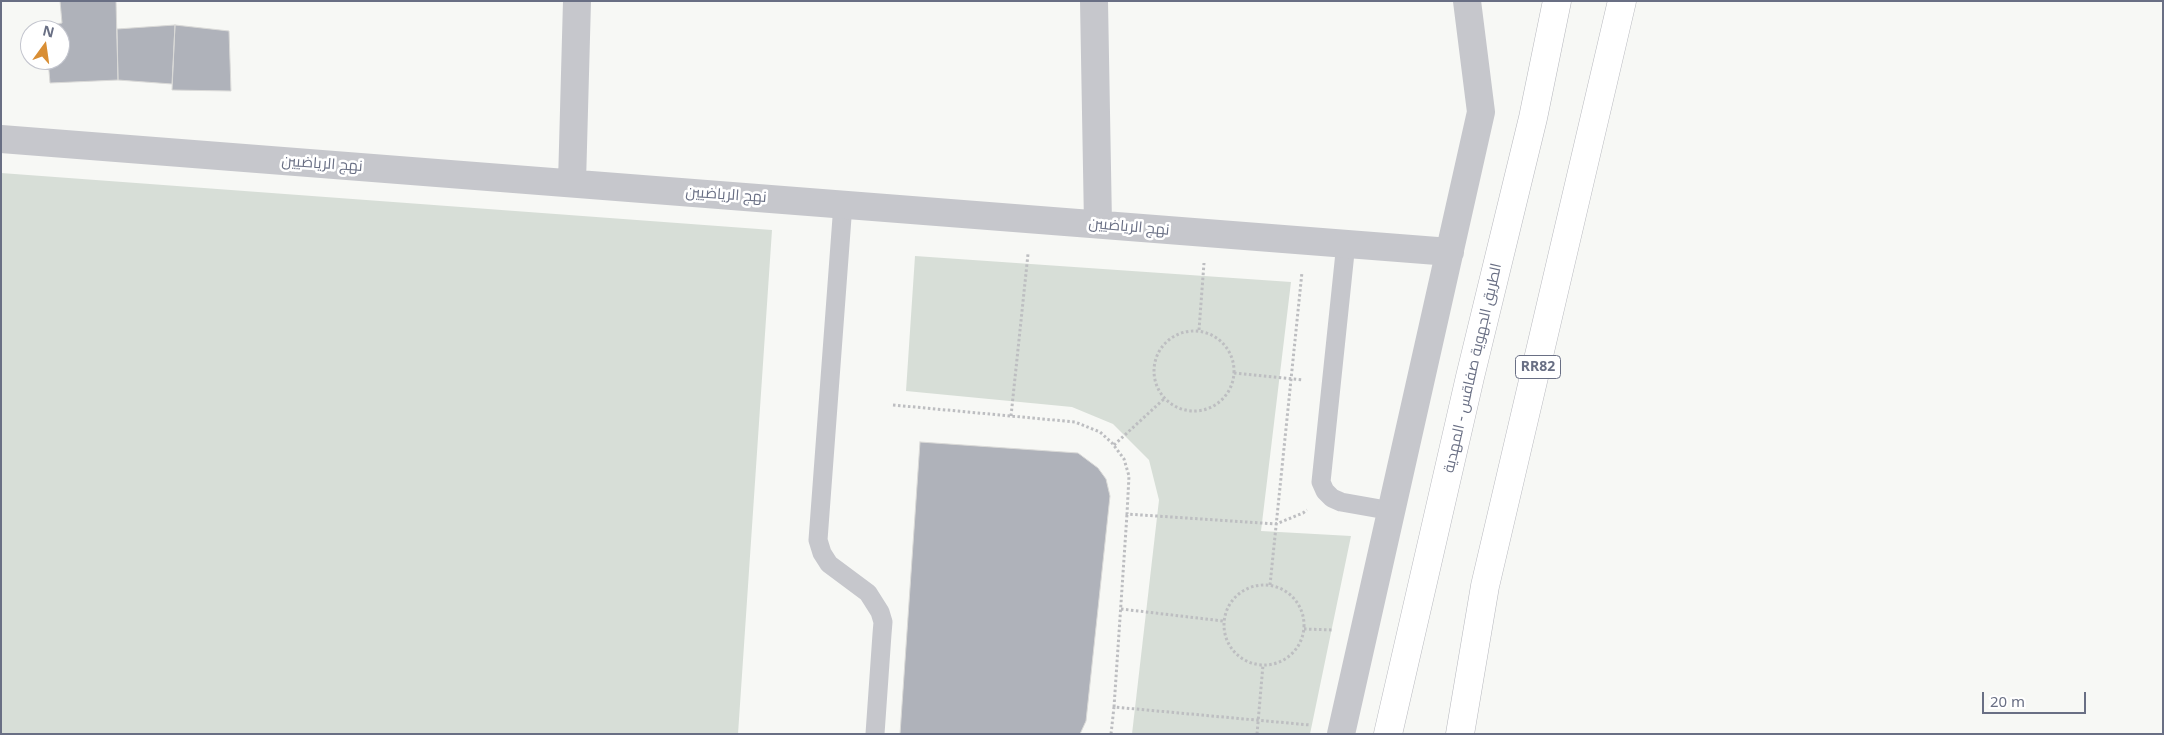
<!DOCTYPE html>
<html>
<head>
<meta charset="utf-8">
<style>
  body { margin:0 }
  #map { position:relative; width:2164px; height:735px; overflow:hidden; background:#f7f8f5; font-family:"Noto Sans",sans-serif }
  canvas { display:block }
  .frame { position:absolute; inset:0; border:2px solid #696f84; pointer-events:none }
  .north { position:absolute; left:20px; top:20px; width:50px; height:50px; box-sizing:border-box; background:#fff; border:1px solid #c3c5ce; border-radius:50%; rotate:14deg; font-size:14px; font-weight:700; line-height:20px; text-align:center; color:#696f84 }
  .north::after { content:''; display:block; margin:auto; width:18px; height:22px; background:#d98e34; clip-path:polygon(50% 0,100% 100%,50% 72%,0 100%) }
  .scale { position:absolute; left:1982px; top:692px; width:104px; height:22px; box-sizing:border-box; border:2px solid #696f84; border-top:0; padding-left:6px; font-size:15px; line-height:18px; white-space:nowrap; color:#696f84; -webkit-text-stroke:4px #fff; paint-order:stroke }
</style>
</head>
<body>
<div id="map">
<canvas width="2164" height="735"></canvas>
<div class="frame"></div>
<div class="north">N</div>
<div class="scale">20 m</div>
</div>
<script>
const context = document.querySelector('canvas').getContext('2d');
context.lineJoin = 'round';
function paint(path, color) {
  context.fillStyle = color;
  context.fill(path, 'evenodd');
}
function poly(rows) {
  const path = new Path2D();
  for (const r of rows) {
    if (r.length === 3) {
      path.moveTo(r[0] + r[2], r[1]);
      path.arc(r[0], r[1], r[2], 0, 2 * Math.PI);
      continue;
    }
    path.moveTo(r[0], r[1]);
    for (let i = 2; i < r.length; i += 2) path.lineTo(r[i], r[i + 1]);
  }
  return path;
}
function trace(path, color, width, dash) {
  context.strokeStyle = color;
  context.lineWidth = width;
  context.lineCap = dash ? 'butt' : 'round';
  context.setLineDash(dash || []);
  context.stroke(path);
}
function drawText(font, color, halo, rows, align = 'center') {
  context.font = font + ' "Noto Sans",Cairo,sans-serif';
  context.lineWidth = 5;
  context.setLineDash([]);
  context.textBaseline = 'middle';
  context.strokeStyle = halo;
  context.fillStyle = color;
  for (const [text, x, y, turn = 0] of rows) {
    context.save();
    context.translate(x, y);
    context.rotate((+turn || 0) * Math.PI / 180);
    context.textAlign = isNaN(turn) ? turn : align;
    if (halo) context.strokeText(text, 0, 0);
    context.fillText(text, 0, 0);
    context.restore();
  }
}
const green = poly([
  [1,173,772,230,738,734,1,734],
  [915,256,1291,282,1261,531,1351,536,1310,734,1132,734,1159,500,1149,460,1113,424,1072,407,906,391]
]);
const building = poly([
  [60,1,116,1,118,80,50,83,48,60,60,60,60,30,56,30,56,24,62,23,60,1],
  [175,25,172,84,118,80,117,29,175,25],
  [175,25,229,31,231,91,172,90,175,25],
  [920,442,1078,453,1098,468,1106,479,1110,496,1086,721,1080,734,900,734,920,442]
]);
const path = poly([
  [1199,330,1204,263],
  [1194,371,40],
  [1234,373,1303,380],
  [893,405,1075,422,1100,432,1112,443,1124,459,1129,476,1127,514,1276,524,1303,513,1307,510],
  [1011,416,1028,254],
  [1114,445,1165,398],
  [1264,625,40],
  [1270,585,1302,272],
  [1121,609,1223,621],
  [1304,629,1333,630],
  [1114,707,1127,514],
  [1111,734,1114,707,1310,725],
  [1257,734,1263,665]
]);
const lane = poly([
  [843,204,818,540,822,553,829,564,868,593,880,612,883,622,882,634,875,734],
  [1346,243,1321,482,1325,491,1332,498,1341,502,1392,511]
]);
const street = poly([
  [1094,1,1098,224],
  [1,139,1450,252],
  [572,183,577,1],
  [1341,734,1481,112,1467,1]
]);
const primary = poly([
  [1388,734,1470,377,1533,118,1557,1],
  [1460,734,1485,586,1622,1]
]);
const shields = [
  [1538,367,45]
];
const shieldNames = [
  ["RR82",1538,367]
];
const streetNames = [
  ["نهج الرياضيين",322,164,4],
  ["نهج الرياضيين",726,195,4],
  ["نهج الرياضيين",1129,227,5],
  ["الطريق الجهوية صفاقس - المهدية",1473,368,-77]
];
paint(green, '#d7ded7');
paint(building, '#afb2ba');
trace(building, '#d9d9d7', 1);
trace(primary, '#b7b8be', 29);
trace(path, '#bdbec1', 3, [2.5, 2.5]);
trace(lane, '#c6c7cc', 19);
trace(street, '#c6c7cc', 28);
trace(primary, '#fff', 28);
for (const [x, y, w] of shields) {
  const box = new Path2D();
  box.roundRect(x - w / 2, y - 11.5, w, 23, 4);
  context.fillStyle = '#fff';
  context.fill(box);
  trace(box, '#696f84', 1);
}
drawText('bold 14px', '#696f84', null, shieldNames);
drawText('15px', '#696f84', '#fff', streetNames);
</script>
</body>
</html>
